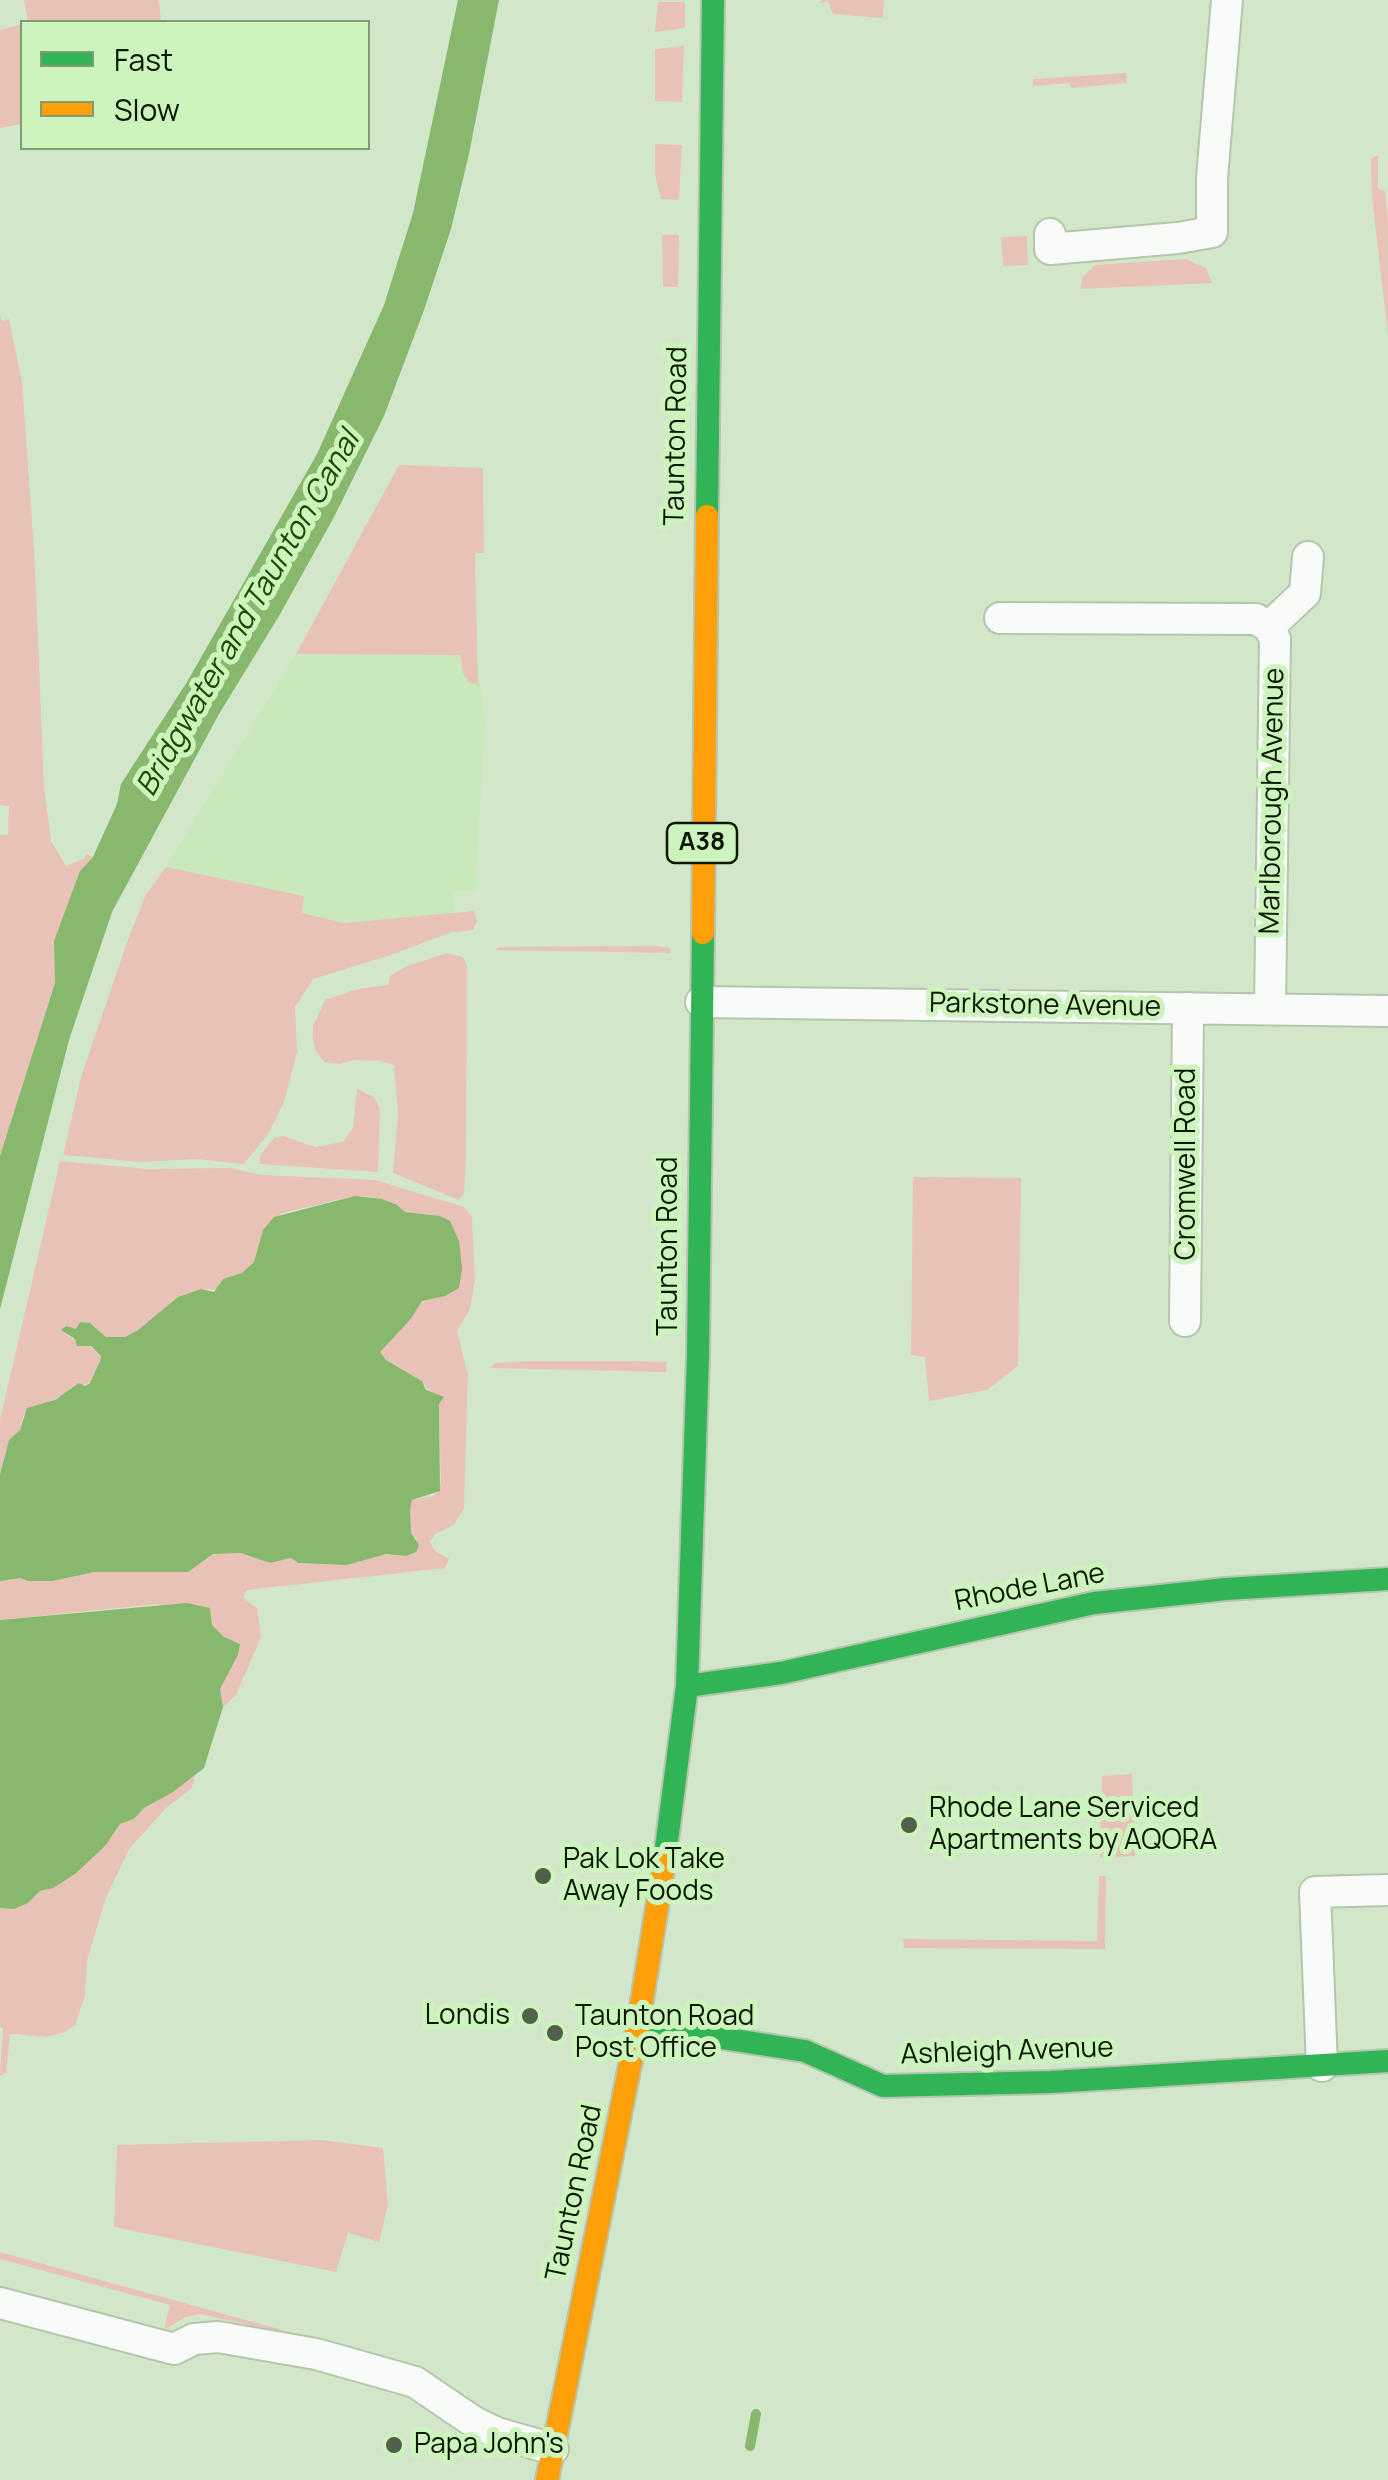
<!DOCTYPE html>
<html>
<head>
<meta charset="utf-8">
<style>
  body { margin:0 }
  #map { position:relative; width:1388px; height:2480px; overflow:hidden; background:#d2e7c9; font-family:Manrope,sans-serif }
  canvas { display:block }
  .legend { position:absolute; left:20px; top:20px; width:350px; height:130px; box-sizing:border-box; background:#cdf4bc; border:2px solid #7f9c73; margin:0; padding:12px 18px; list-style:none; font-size:30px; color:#0b1805 }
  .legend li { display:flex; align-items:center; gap:20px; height:50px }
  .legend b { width:50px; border:2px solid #7f9c73 }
</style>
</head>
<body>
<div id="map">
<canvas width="1388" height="2480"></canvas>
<ul class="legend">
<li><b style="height:12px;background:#30b455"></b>Fast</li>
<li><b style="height:12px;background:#ff9f0a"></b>Slow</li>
</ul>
</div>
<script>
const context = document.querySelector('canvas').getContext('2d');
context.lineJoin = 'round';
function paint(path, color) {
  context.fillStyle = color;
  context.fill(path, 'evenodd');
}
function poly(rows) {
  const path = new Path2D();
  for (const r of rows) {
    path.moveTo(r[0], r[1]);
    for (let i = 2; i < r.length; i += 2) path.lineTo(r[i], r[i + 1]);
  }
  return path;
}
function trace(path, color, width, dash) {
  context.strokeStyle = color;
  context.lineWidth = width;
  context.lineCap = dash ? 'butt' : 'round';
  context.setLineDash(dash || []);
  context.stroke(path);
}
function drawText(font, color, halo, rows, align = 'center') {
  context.font = font + ' Manrope,sans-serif';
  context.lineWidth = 10;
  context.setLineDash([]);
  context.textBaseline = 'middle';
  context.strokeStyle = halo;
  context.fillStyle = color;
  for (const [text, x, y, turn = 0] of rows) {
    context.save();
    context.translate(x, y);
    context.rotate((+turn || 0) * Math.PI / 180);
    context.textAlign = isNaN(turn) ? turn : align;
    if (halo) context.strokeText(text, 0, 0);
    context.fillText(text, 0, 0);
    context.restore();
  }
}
const built = poly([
  [296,654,477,655,485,724,475,891,453,891,454,913,345,923,302,913,303,896,166,867]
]);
const green = poly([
  [24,0,159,0,161,22,28,22],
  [822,0,884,0,883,18,833,14,828,1,820,3],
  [658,2,685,2,685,28,655,32],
  [22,24,22,124,0,128,0,30],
  [684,46,682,102,655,101,655,49],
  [1126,73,1127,83,1071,88,1070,83,1033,86,1033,79],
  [655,144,682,145,679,200,661,199,655,174],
  [1378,155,1378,189,1385,191,1388,223,1388,335,1372,197,1371,158],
  [662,235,679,235,678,287,663,287],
  [1027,236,1028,265,1003,266,1001,237],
  [1186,259,1206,268,1212,283,1080,289,1083,277,1095,265],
  [0,316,2,321,9,319,22,382,35,565,44,786,51,841,66,866,83,859,87,854,93,857,54,941,55,983,0,1156,0,835,8,835,9,806,0,805],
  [399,465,483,468,484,553,475,553,478,685,468,682,463,673,460,655,296,654],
  [166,867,304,896,302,913,344,923,474,911,477,922,473,930,452,932,388,956,313,979,295,1007,297,1052,284,1102,268,1134,244,1164,197,1159,141,1162,63,1155,81,1077,126,945,145,896],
  [654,946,670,948,671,953,495,950,501,947],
  [447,953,463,957,467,966,466,1158,464,1193,459,1200,393,1173,398,1113,394,1065,381,1061,355,1060,340,1064,324,1062,315,1050,313,1038,313,1026,325,1000,358,989,388,985,390,976,407,966],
  [357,1089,374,1097,380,1109,378,1172,259,1164,261,1154,274,1138,283,1136,315,1147,343,1142,353,1128],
  [60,1161,148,1169,230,1168,262,1175,375,1180,464,1207,472,1217,475,1280,470,1309,457,1331,468,1375,464,1508,454,1525,435,1534,430,1542,435,1551,449,1559,445,1568,247,1590,243,1598,257,1608,261,1637,236,1695,223,1707,220,1689,238,1655,212,1625,157,1604,0,1620,0,1581,21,1578,28,1581,53,1581,94,1572,188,1572,213,1554,242,1553,270,1563,291,1558,298,1563,347,1565,386,1554,406,1556,417,1539,411,1533,408,1521,412,1500,434,1496,441,1484,439,1404,421,1380,386,1360,379,1352,410,1320,418,1305,427,1299,440,1216,405,1212,371,1197,355,1196,282,1213,263,1230,254,1262,242,1273,220,1282,219,1290,201,1289,178,1297,138,1330,125,1337,106,1337,93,1325,64,1333,75,1340,77,1346,86,1344,101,1356,94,1380,24,1414,20,1430,9,1440,0,1474,0,1420],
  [913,1177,1021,1178,1018,1366,987,1390,929,1401,925,1357,911,1355],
  [530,1361,629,1361,667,1362,666,1372,490,1368,495,1363],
  [1132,1774,1135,1856,1100,1858,1102,1776],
  [195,1775,192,1788,167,1807,129,1849,105,1900,87,1961,85,1995,75,2025,65,2032,47,2037,10,2034,6,2073,0,2076,3,2028,0,2027,0,1908,28,1903,40,1891,53,1888,116,1832,120,1824,134,1819,144,1808],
  [1099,1876,1106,1876,1105,1949,904,1948,903,1939,1097,1941],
  [322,2140,383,2148,388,2205,379,2242,348,2233,336,2272,114,2227,117,2145],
  [0,2252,90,2277,311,2338,200,2314,185,2317,164,2330,170,2305,0,2259]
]);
const water = poly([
  [458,0,499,0,469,154,451,229,424,310,384,416,334,517,279,616,219,714,112,912,69,1040,0,1309,0,1156,55,983,54,941,80,871,93,857,117,804,121,784,187,682,317,454,384,305,413,213],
  [355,1196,382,1199,397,1205,405,1212,440,1216,450,1221,459,1241,462,1268,459,1288,445,1296,422,1301,410,1320,380,1352,386,1360,422,1381,426,1390,444,1397,439,1404,440,1491,412,1500,410,1510,411,1533,419,1545,416,1552,406,1556,386,1554,347,1565,298,1563,291,1558,270,1563,241,1553,213,1554,188,1572,94,1572,53,1581,27,1581,21,1578,0,1581,0,1474,9,1440,20,1430,27,1408,55,1400,79,1383,85,1386,90,1383,100,1361,101,1356,91,1346,77,1346,75,1339,61,1330,66,1326,76,1329,80,1322,90,1323,106,1337,125,1337,138,1330,178,1297,201,1289,214,1292,223,1279,242,1273,254,1262,263,1230,274,1217],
  [187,1603,210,1608,212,1625,224,1637,240,1644,238,1655,220,1689,223,1707,204,1768,173,1792,144,1808,134,1819,120,1824,105,1846,75,1874,53,1888,40,1891,28,1903,14,1909,0,1908,0,1620]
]);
const stream = poly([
  [750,2446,756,2414]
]);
const street = poly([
  [1050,234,1050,249,1178,238,1212,232,1212,178,1227,0],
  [1000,618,1256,619,1269,627,1275,639,1270,1009],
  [1269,627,1305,593,1308,557],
  [701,1002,1388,1011],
  [1185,1321,1188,1008],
  [1322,2066,1315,1892,1388,1890],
  [0,2303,174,2349,194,2339,218,2337,316,2354,415,2382,474,2422,497,2433,553,2449]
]);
const fast = poly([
  [707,516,713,0],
  [687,1686,781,1673,1094,1603,1226,1589,1388,1579],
  [664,1864,687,1686,698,1355,703,933],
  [638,2025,805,2051,883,2086,1051,2082,1388,2061]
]);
const slow = poly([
  [703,933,707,516],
  [547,2480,638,2025,664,1864]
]);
const markers = [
  [909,1825,10,"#51604a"],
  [543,1876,10,"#51604a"],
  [530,2016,10,"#51604a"],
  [555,2033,10,"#51604a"],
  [394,2445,10,"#51604a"]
];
const shields = [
  [702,843,70]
];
const shieldNames = [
  ["A38",702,843]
];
const streetNames = [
  ["Taunton Road",677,436,-89],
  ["Marlborough Avenue",1273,801,-89],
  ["Parkstone Avenue",1045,1006,1],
  ["Cromwell Road",1187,1164,-90],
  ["Taunton Road",669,1246,-90],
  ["Rhode Lane",1030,1588,-11],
  ["Ashleigh Avenue",1007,2052,-2],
  ["Taunton Road",575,2193,-78]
];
const poiNames = [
  ["Rhode Lane Serviced",929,1809],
  ["Apartments by AQORA",929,1841],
  ["Pak Lok Take",563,1860],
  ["Away Foods",563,1892],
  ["Londis",510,2016,"right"],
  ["Taunton Road",575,2017],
  ["Post Office",575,2049],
  ["Papa John's",414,2445]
];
const waterNames = [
  ["Bridgwater and Taunton Canal",249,614,-60]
];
paint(built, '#c9e9ba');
paint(green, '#e8c2b7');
paint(water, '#87b86e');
trace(stream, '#87b86e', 10);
trace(street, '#b5c5ae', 34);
trace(fast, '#b5c5ae', 26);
trace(slow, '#b5c5ae', 26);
trace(street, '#f8fbf7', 30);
trace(fast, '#30b455', 22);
trace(slow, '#ff9f0a', 22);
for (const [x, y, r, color] of markers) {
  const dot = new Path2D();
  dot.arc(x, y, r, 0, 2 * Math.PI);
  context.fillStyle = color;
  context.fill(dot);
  trace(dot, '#cdf4bc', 4);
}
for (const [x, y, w] of shields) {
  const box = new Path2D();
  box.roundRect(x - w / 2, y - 20, w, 40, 8);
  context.fillStyle = '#cdf4bc';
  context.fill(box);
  trace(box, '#0b1805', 2.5);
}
drawText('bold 25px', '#0b1805', null, shieldNames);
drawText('28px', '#0b1805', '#cdf4bc', streetNames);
drawText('28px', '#0b1805', '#cdf4bc', poiNames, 'left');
drawText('italic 30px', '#1f4703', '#cdf4bc', waterNames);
</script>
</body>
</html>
